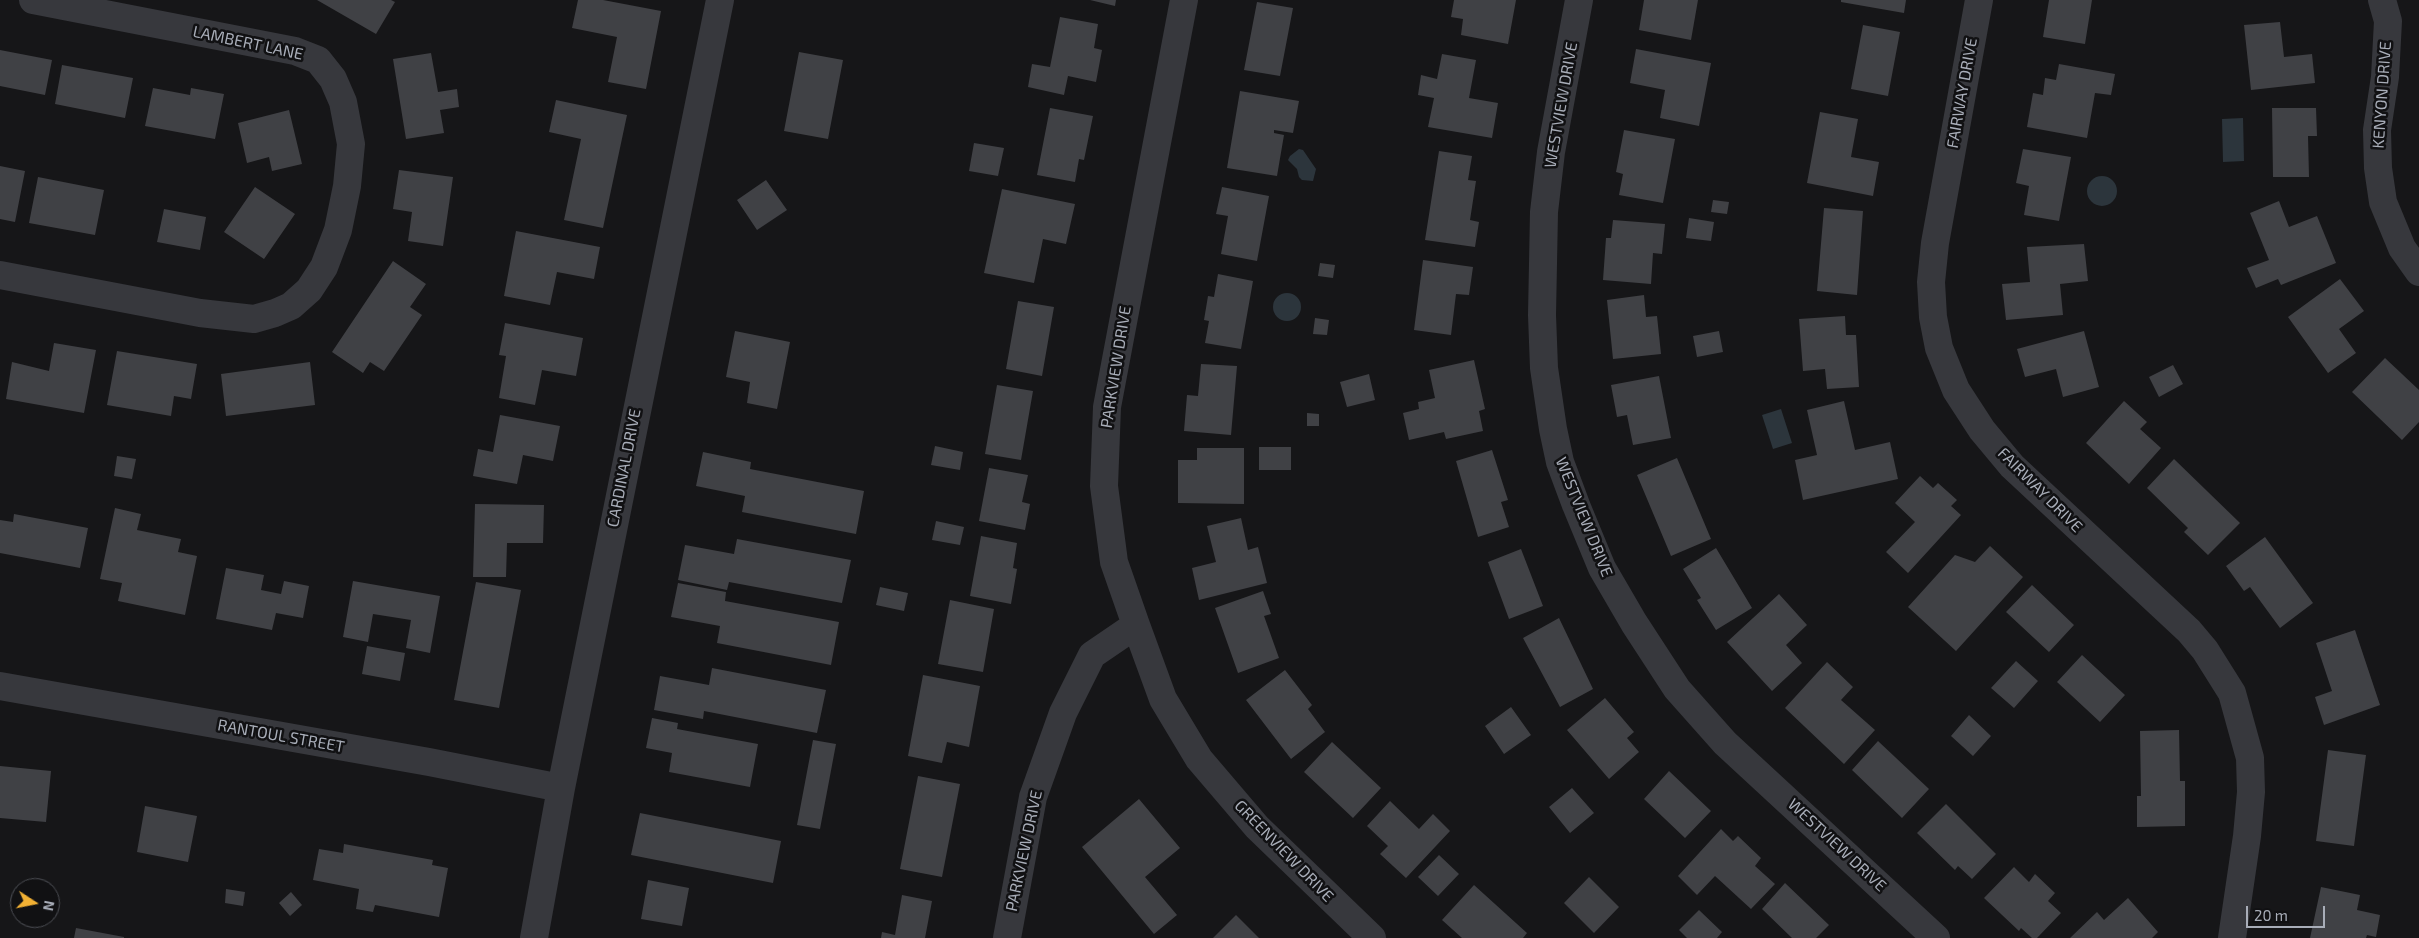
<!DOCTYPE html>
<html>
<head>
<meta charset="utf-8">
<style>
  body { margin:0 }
  #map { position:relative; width:2419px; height:938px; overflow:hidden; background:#161618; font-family:"Exo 2",sans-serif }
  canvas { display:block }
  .north { position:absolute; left:10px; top:878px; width:50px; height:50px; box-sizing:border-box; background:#111113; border:1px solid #4d4f55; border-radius:50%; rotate:101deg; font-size:14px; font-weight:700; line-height:20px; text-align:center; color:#a8adb8 }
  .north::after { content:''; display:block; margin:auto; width:18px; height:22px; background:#f2b134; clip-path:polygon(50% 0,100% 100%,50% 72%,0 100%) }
  .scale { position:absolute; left:2246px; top:906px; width:79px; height:22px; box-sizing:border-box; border:2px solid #a8adb8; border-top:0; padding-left:6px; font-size:15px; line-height:18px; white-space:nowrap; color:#a8adb8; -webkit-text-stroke:4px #111113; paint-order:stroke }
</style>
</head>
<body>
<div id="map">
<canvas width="2419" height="938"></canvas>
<div class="north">N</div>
<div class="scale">20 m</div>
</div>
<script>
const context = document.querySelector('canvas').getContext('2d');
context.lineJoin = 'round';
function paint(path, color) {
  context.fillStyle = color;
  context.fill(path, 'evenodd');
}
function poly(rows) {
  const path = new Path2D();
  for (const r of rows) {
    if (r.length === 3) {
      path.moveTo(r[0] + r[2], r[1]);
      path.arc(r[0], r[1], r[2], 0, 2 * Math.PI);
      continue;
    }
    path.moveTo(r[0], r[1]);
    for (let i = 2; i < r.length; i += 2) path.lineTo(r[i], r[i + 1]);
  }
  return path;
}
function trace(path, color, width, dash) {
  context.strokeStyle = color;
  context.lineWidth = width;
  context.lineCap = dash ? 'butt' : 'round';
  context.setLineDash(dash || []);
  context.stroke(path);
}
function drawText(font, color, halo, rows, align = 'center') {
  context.font = font + ' "Exo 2",sans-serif';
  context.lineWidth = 5;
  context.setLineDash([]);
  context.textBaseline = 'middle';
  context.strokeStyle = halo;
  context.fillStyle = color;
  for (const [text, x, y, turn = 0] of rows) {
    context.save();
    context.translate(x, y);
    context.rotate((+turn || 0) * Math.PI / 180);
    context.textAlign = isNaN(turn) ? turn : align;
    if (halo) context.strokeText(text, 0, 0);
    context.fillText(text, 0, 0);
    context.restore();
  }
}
const water = poly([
  [2243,118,2244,161,2223,162,2222,119],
  [1299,149,1303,150,1316,169,1313,181,1302,180,1299,177,1297,169,1288,160,1290,156],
  [2102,191,15],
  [1287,307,14],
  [1781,409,1792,443,1773,449,1762,415]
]);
const building = poly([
  [317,0,391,0,395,2,376,34],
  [578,0,603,0,661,11,646,89,608,82,617,37,572,28],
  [1090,0,1116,0,1115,6],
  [1454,0,1516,0,1508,44,1461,35,1463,19,1451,17],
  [1644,0,1698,0,1691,40,1639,30],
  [1841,0,1906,0,1904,13,1841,2],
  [2049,0,2092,0,2085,44,2043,37],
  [1257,2,1293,8,1280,76,1244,70],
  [1060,17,1098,24,1094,48,1102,50,1096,82,1068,76,1064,95,1028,87,1032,64,1050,67],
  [2280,22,2284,57,2312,54,2315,83,2251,90,2244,25],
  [1863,25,1900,32,1888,96,1851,89],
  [1636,49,1711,63,1699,126,1660,118,1665,90,1630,83],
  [0,50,52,60,45,95,0,86],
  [799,52,843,60,828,139,784,131],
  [431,53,438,92,457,89,459,107,440,110,444,133,406,139,393,59],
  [1442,54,1476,60,1469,98,1498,103,1492,138,1428,127,1434,98,1418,95,1421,75,1437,79],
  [2059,64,2115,74,2111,95,2095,93,2087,138,2027,127,2033,93,2043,95,2045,78,2056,80],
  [62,65,133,78,125,118,55,104],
  [153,88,190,95,191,88,224,94,215,139,145,126],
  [1240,91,1299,101,1293,133,1274,130,1274,133,1284,135,1277,176,1227,168],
  [556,100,627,115,603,228,564,220,581,139,549,132],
  [1050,108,1093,116,1084,160,1079,159,1075,182,1037,175],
  [2272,108,2316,108,2317,136,2308,136,2309,177,2273,177],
  [289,110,302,164,272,171,269,157,247,163,238,123],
  [1820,112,1858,119,1851,157,1879,162,1873,196,1807,183],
  [1624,130,1675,139,1663,203,1619,195,1623,174,1616,172],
  [974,143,1004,148,998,176,969,171],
  [2023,149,2071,157,2059,221,2024,215,2029,186,2016,183],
  [1439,151,1472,156,1468,180,1476,181,1470,220,1479,222,1475,247,1425,240],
  [0,166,25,171,15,222,0,219],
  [399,170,453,177,443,246,408,241,412,212,393,209],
  [38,177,104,190,95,235,29,223],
  [766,180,787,210,757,230,737,200],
  [255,187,295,214,264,259,224,232],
  [1222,187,1269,196,1257,261,1221,254,1228,216,1216,214],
  [1002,189,1075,204,1066,244,1043,239,1034,283,984,273],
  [1713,200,1729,202,1727,214,1711,212],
  [2279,201,2289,227,2317,216,2336,263,2281,285,2278,279,2256,288,2247,268,2269,260,2250,213],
  [1824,208,1863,211,1857,295,1817,291],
  [164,209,206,217,200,250,157,242],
  [1689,218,1714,222,1711,241,1686,238],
  [1613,220,1665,224,1662,254,1653,253,1651,284,1603,280,1606,238,1611,238],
  [516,231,600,247,594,279,557,272,550,305,504,296],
  [2084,244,2088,281,2060,284,2063,315,2006,320,2002,284,2030,282,2027,247],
  [1423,260,1473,267,1469,295,1456,294,1451,335,1414,330],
  [393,261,426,284,410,307,422,315,384,371,370,362,363,373,332,352],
  [1320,263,1335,265,1333,278,1318,276],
  [1218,274,1253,281,1241,349,1205,343,1209,321,1204,320,1208,296,1214,297],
  [2340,279,2364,311,2339,329,2356,353,2328,373,2288,317],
  [1644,295,1646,317,1657,316,1661,354,1613,359,1607,300],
  [1018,301,1054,307,1042,376,1006,369],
  [1845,316,1846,335,1856,335,1859,387,1827,389,1825,369,1803,371,1799,319],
  [1315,318,1329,320,1327,335,1313,334],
  [505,323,583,338,576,376,542,370,535,405,499,398,506,356,499,355],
  [735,331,790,342,777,409,747,403,750,382,726,377],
  [1719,331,1723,352,1697,357,1693,336],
  [2084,331,2099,387,2063,397,2056,369,2025,377,2017,349],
  [54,343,96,350,84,413,6,399,12,362,49,371],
  [117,351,197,364,191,399,174,396,171,416,107,405],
  [2385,358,2419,390,2419,422,2402,440,2352,392],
  [1474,360,1485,409,1479,411,1483,431,1446,439,1444,432,1409,440,1403,413,1419,409,1418,402,1435,398,1429,370],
  [310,362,315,405,226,416,221,374],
  [1201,364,1237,366,1231,435,1184,431,1187,395,1198,396],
  [2173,365,2183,384,2159,397,2149,377],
  [1369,374,1375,400,1347,407,1340,382],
  [1659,376,1671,438,1633,445,1627,415,1617,417,1611,385],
  [997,385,1033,391,1021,460,985,454],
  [1844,401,1855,450,1890,442,1898,479,1803,500,1795,460,1817,455,1807,410],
  [2124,401,2147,422,2140,429,2161,448,2129,484,2086,443],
  [1307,413,1319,414,1319,426,1307,426],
  [500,415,560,426,553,461,523,455,517,484,473,476,478,449,493,452],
  [935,446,963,452,960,470,931,465],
  [1259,447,1291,447,1291,470,1259,470],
  [1197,448,1244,448,1244,504,1178,503,1178,460,1197,460],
  [1492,450,1508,500,1501,502,1509,527,1478,537,1456,461],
  [703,452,751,462,750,469,864,491,856,534,742,512,745,496,696,486],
  [117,456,136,459,132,479,114,476],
  [1677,458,1711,539,1671,556,1637,475],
  [2174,459,2240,523,2208,555,2184,532,2188,528,2147,488],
  [989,468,1028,475,1022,502,1030,504,1025,530,979,521],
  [1920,476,1933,488,1938,483,1957,500,1951,506,1961,515,1908,573,1886,552,1915,522,1895,503],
  [475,504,544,505,543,543,507,543,506,577,473,577],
  [115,508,141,514,137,530,181,539,178,552,197,556,185,615,118,601,122,583,100,579],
  [14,514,88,528,80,568,0,553,0,520,13,522],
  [1241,518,1248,550,1258,547,1267,583,1199,600,1192,568,1216,562,1207,526],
  [936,521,964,527,960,545,932,540],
  [981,536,1017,543,1013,568,1017,569,1011,604,970,596],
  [2265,537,2313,603,2280,628,2250,587,2244,591,2226,566],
  [737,539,851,560,842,603,729,582,727,590,678,580,685,545,734,554],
  [1990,546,2023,577,1956,651,1908,607,1955,555,1975,562],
  [1716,548,1752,608,1716,630,1697,600,1701,598,1683,569],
  [1521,549,1543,606,1509,619,1488,562],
  [226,568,264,575,261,590,281,594,284,581,309,586,303,618,276,613,272,630,216,619],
  [353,581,440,596,430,653,406,648,411,620,373,614,368,642,343,637],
  [476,582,521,590,499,708,454,700],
  [678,583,726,592,725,601,839,622,831,665,717,643,720,626,671,617],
  [2032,585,2074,625,2049,652,2006,612],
  [880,587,908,593,904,611,876,605],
  [1263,591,1271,614,1264,616,1279,658,1238,673,1215,608],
  [1779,594,1807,625,1786,645,1802,663,1772,691,1727,642],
  [950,600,994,609,983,672,938,664],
  [1559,618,1593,689,1560,707,1523,638],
  [2355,630,2380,705,2324,725,2315,697,2332,691,2316,643],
  [367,646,405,653,400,681,362,674],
  [2082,655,2125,695,2100,722,2057,682],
  [2016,661,2038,681,2014,708,1991,688],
  [1827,662,1853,687,1841,700,1875,730,1844,764,1785,708],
  [712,668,826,690,817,733,704,711,703,719,654,710,660,676,709,685],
  [1285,670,1312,705,1308,709,1325,732,1291,759,1246,700],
  [923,675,980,686,969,747,947,742,942,763,908,756],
  [1605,698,1634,732,1627,738,1639,752,1609,779,1567,730],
  [1511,707,1531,735,1504,754,1485,726],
  [1969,715,1991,736,1973,756,1951,736],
  [652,718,678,723,677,729,758,744,750,787,669,772,672,753,646,748],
  [2179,730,2180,781,2185,781,2185,826,2137,827,2137,796,2141,796,2140,731],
  [813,740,836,744,820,829,797,825],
  [1878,741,1929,789,1902,818,1852,770],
  [1332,742,1381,788,1353,818,1304,772],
  [2328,750,2366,755,2354,846,2316,841],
  [0,766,51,771,46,822,0,818],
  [1669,771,1711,811,1685,838,1644,799],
  [918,776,960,784,942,877,900,869],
  [1572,788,1594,813,1570,833,1549,807],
  [1139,799,1180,848,1145,877,1177,915,1154,934,1082,847],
  [1390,801,1419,829,1433,814,1450,831,1406,878,1380,854,1388,846,1367,826],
  [1946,804,1996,854,1972,879,1958,866,1955,870,1917,833],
  [145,806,197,816,188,862,137,852],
  [640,813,781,841,773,883,631,855],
  [1721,829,1733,841,1738,836,1761,858,1755,866,1775,884,1751,909,1715,876,1697,895,1678,876],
  [344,844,433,860,432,865,448,868,439,917,375,905,373,912,356,909,359,889,313,880,319,849,343,853],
  [1439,855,1459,874,1438,896,1418,877],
  [2014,867,2029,882,2035,874,2055,893,2048,901,2061,913,2037,938,2032,938,2021,928,2019,931,1984,898],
  [1589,877,1619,907,1594,933,1564,903],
  [648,880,689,888,682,926,641,919],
  [1785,883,1829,925,1816,938,1792,938,1762,909],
  [1474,885,1527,933,1523,938,1462,938,1442,920],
  [2321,887,2360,895,2357,910,2380,915,2376,937,2367,935,2366,938,2310,938],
  [226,889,245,892,243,906,225,903],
  [291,892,302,905,290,916,279,903],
  [902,895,932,901,925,938,881,938,882,932,895,935],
  [2128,898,2158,932,2152,938,2070,938,2097,912,2104,920],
  [1699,910,1722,932,1717,938,1687,938,1679,930],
  [1236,915,1259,938,1213,938],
  [76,928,124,937,124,938,74,938]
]);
const minor = poly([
  [1579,0,1551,152,1544,212,1542,315,1544,368,1553,429,1560,462,1576,505,1602,568,1634,623,1677,689,1725,743,1936,938],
  [1979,0,1935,243,1931,282,1933,317,1939,348,1956,390,1982,430,2012,466,2189,631,2205,650,2232,693,2250,758,2251,792,2247,836,2232,938],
  [2382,0,2388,21,2385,77,2377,130,2378,168,2383,202,2402,248,2419,272],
  [0,275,200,313,254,319,275,313,291,306,309,290,324,267,338,230,347,186,351,144,343,102,333,79,318,60,295,51,33,0],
  [1136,625,1163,699,1199,759,1257,827,1372,938],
  [0,686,429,762,561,788],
  [534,938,561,788,720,0],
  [1007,938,1033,797,1063,713,1092,655,1136,625,1114,562,1104,486,1107,407,1184,0]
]);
const streetNames = [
  ["LAMBERT LANE",248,43,12],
  ["FAIRWAY DRIVE",1962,93,-80],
  ["KENYON DRIVE",2382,95,-86],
  ["WESTVIEW DRIVE",1561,105,-80],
  ["PARKVIEW DRIVE",1116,367,-81],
  ["CARDINAL DRIVE",624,468,-79],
  ["FAIRWAY DRIVE",2040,490,45],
  ["WESTVIEW DRIVE",1584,517,68],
  ["RANTOUL STREET",281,736,10],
  ["WESTVIEW DRIVE",1837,845,43],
  ["PARKVIEW DRIVE",1024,851,-78],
  ["GREENVIEW DRIVE",1284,851,46]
];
paint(water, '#2c353c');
paint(building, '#404145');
trace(minor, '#37383d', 28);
drawText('16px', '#a8adb8', '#111113', streetNames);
</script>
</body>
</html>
